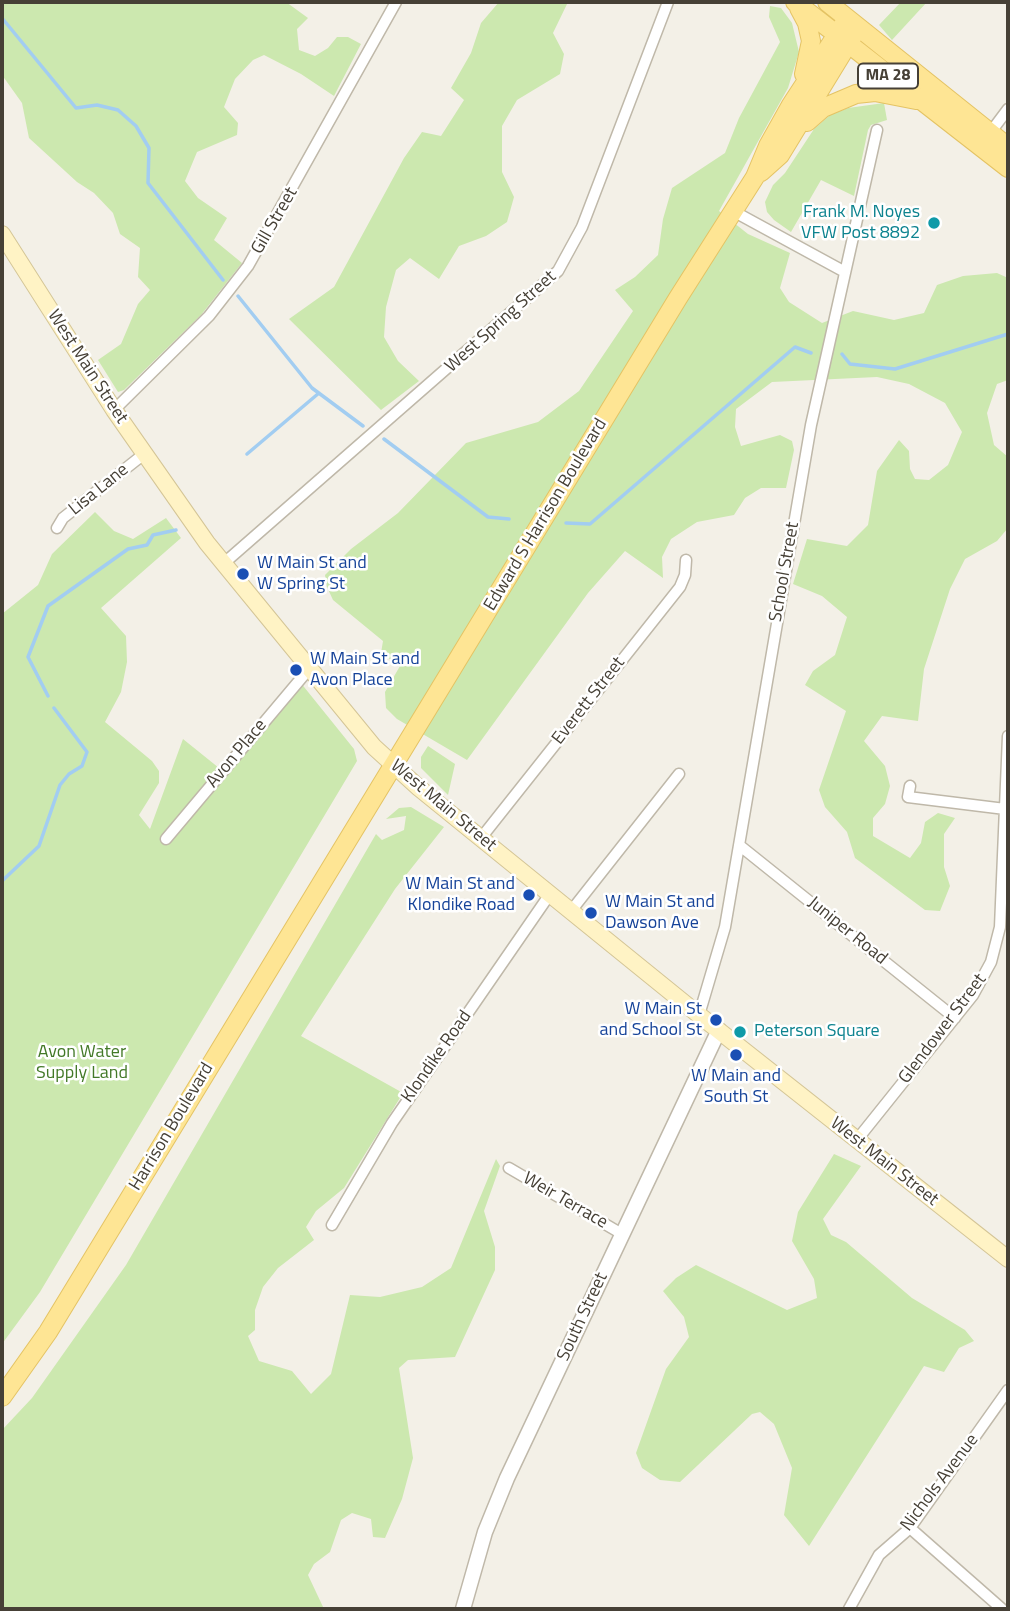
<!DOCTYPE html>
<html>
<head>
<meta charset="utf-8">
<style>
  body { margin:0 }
  #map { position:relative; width:1010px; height:1611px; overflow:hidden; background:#f3f0e7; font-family:"Titillium Web",sans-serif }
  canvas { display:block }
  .frame { position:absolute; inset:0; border:4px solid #464036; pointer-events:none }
</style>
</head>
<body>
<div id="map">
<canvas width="1010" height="1611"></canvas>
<div class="frame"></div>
</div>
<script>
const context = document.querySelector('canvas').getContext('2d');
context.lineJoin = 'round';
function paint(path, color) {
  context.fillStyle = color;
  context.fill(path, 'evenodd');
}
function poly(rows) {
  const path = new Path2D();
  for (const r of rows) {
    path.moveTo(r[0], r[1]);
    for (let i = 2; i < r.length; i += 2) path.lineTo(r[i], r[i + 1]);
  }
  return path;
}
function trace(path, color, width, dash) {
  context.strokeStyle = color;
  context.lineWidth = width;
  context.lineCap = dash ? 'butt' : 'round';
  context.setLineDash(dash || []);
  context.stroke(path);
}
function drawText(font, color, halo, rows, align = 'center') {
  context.font = font + ' "Titillium Web",sans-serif';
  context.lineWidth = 5;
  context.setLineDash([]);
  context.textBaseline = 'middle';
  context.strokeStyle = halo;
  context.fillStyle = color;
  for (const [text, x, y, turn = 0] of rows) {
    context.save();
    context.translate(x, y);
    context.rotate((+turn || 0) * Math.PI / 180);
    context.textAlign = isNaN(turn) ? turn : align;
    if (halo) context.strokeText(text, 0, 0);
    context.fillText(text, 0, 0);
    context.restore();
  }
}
const green = poly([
  [2,2,54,4,55,2,286,2,308,18,297,29,299,50,315,56,328,48,337,37,348,37,361,44,334,96,301,74,264,55,253,60,235,79,224,107,238,123,237,135,197,152,185,181,198,198,227,218,214,240,242,263,201,315,124,390,118,392,98,360,121,344,138,304,150,290,138,277,140,248,120,234,113,213,94,193,77,182,29,138,22,103,2,75],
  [499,2,568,2,553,33,564,54,560,74,517,100,502,126,502,172,514,197,507,222,486,236,459,246,439,279,410,258,396,270,386,307,384,337,398,361,419,381,381,410,289,319,334,287,404,158,422,132,441,136,464,100,451,88,471,53,481,23],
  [901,2,927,2,892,40,879,25],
  [770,6,781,8,792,23,799,52,788,88,719,211,748,234,790,253,780,288,789,302,822,323,853,311,894,320,924,313,937,285,963,276,997,273,1008,278,1008,380,997,384,987,413,994,445,1008,457,1008,528,997,541,965,559,950,589,924,669,918,721,882,716,864,741,885,766,890,786,885,804,873,818,873,836,910,858,921,843,925,822,938,813,955,818,944,834,944,867,950,886,940,911,925,910,855,858,847,832,825,807,819,790,846,711,805,685,813,671,835,655,847,617,822,596,793,584,807,539,847,546,868,525,877,471,899,440,909,451,910,469,915,479,929,480,948,465,962,432,945,403,909,384,877,377,772,382,736,409,735,427,741,446,780,435,792,441,794,450,786,488,761,488,745,498,734,515,697,522,671,539,662,557,663,578,625,551,588,593,467,760,397,719,386,708,385,692,400,666,381,653,383,641,333,600,327,587,325,575,351,549,398,513,466,443,538,422,579,391,633,311,615,290,635,277,658,255,663,219,672,188,725,153,739,118,780,42,769,17],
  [884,103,887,120,871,125,868,130,854,196,821,180,791,232,774,220,767,212,765,202,773,185,785,173,814,129,830,115,848,108],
  [95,512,114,531,133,539,166,518,181,538,101,608,126,636,127,662,121,692,105,722,152,761,159,771,159,783,139,815,150,829,183,739,219,768,296,677,354,749,357,761,40,1292,2,1344,2,614,38,585,52,554],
  [428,746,455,764,448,795,421,768,421,757],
  [411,807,444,827,395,889,301,1036,403,1093,344,1188,316,1211,306,1227,314,1240,278,1268,263,1287,255,1310,255,1330,248,1336,259,1361,292,1371,311,1394,331,1374,350,1295,380,1297,422,1287,451,1268,496,1159,500,1166,484,1211,495,1247,495,1270,455,1357,408,1360,399,1368,413,1458,402,1499,385,1538,373,1537,371,1519,352,1513,341,1520,330,1552,314,1564,308,1575,324,1609,2,1609,2,1430,32,1398,126,1265,376,834,382,840,404,830,406,816,386,819,399,808],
  [834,1154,861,1166,823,1219,831,1235,846,1242,912,1298,965,1330,974,1341,959,1348,944,1372,924,1366,809,1546,784,1515,792,1468,774,1424,760,1412,752,1414,680,1482,660,1480,642,1468,636,1453,666,1369,689,1337,684,1317,663,1291,676,1278,696,1265,787,1310,817,1298,814,1279,792,1241,798,1212]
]);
const stream = poly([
  [2,18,76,108,97,105,118,110,136,126,149,148,148,183,223,280],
  [238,296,312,388,363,426],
  [842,354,850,364,895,369,1008,334],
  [384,439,488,517,509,519],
  [247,454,319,393],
  [566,523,590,524,795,347,811,353],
  [48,696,28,657,48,606,128,549,147,545,153,535,176,530],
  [2,881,39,846,60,785,69,774,82,766,87,752,54,708]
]);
const minor = poly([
  [990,133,1008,109],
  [733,211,845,272],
  [114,410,209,316,248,266,396,2],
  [57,528,63,518,144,454],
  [223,564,558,271,582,227,668,2],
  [910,786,908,797,1005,809],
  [481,838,680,587,685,575,686,560],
  [166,839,309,669],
  [739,845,955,1018],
  [571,911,679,774],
  [699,1015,725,927,811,425,877,130],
  [856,1141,973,995,991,962,1000,927,1008,736],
  [509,1168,622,1234],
  [332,1225,392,1123,550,894],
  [910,1528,1002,1609],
  [849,1609,879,1555,910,1528,1008,1390]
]);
const tertiary = poly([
  [463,1609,485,1532,507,1478,719,1030]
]);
const secondary = poly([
  [2,234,114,410,207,543,374,747,419,788,699,1015,1008,1259]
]);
const primary = poly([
  [795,2,1008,168],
  [827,2,1008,147],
  [799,8,807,23,811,41,804,74],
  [807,122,823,108,856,94,875,92,916,100],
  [761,172,780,155,854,34],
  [2,1397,48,1332,678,298,755,177,768,146,791,105,847,19]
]);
const markers = [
  [934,223,7,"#0f9aa8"],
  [243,574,7,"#1a4fb4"],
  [296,670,7,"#1a4fb4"],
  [529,895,7,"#1a4fb4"],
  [591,913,7,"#1a4fb4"],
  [716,1020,7,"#1a4fb4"],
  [740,1032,7,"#0f9aa8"],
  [736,1055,7,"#1a4fb4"]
];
const shields = [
  [888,76,60]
];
const shieldNames = [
  ["MA 28",888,76]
];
const cultureNames = [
  ["Frank M. Noyes",920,213],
  ["VFW Post 8892",920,234],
  ["Peterson Square",754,1032,"left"]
];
const streetNames = [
  ["Gill Street",275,221,-60],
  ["West Spring Street",501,322,-42],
  ["West Main Street",87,367,57],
  ["Lisa Lane",99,490,-39],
  ["Edward S Harrison Boulevard",546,515,-59],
  ["School Street",785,572,-80],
  ["Everett Street",589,701,-52],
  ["Avon Place",237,754,-50],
  ["West Main Street",443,806,40],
  ["Juniper Road",847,931,39],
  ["Glendower Street",943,1029,-53],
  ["Klondike Road",437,1057,-55],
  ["Harrison Boulevard",172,1127,-59],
  ["West Main Street",884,1162,38],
  ["Weir Terrace",565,1201,30],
  ["South Street",583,1317,-65],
  ["Nichols Avenue",940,1483,-53]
];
const transitNames = [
  ["W Main St and",257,564],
  ["W Spring St",257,585],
  ["W Main St and",310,660],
  ["Avon Place",310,681],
  ["W Main St and",515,885,"right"],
  ["Klondike Road",515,906,"right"],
  ["W Main St and",605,903],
  ["Dawson Ave",605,924],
  ["W Main St",702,1010,"right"],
  ["and School St",702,1031,"right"],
  ["W Main and",736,1077,"center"],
  ["South St",736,1098,"center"]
];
const parkNames = [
  ["Avon Water",82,1053],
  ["Supply Land",82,1074]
];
paint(green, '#cce8af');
trace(stream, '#a2cdf1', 3.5);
trace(minor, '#bfb8a9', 13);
trace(tertiary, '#bfb8a9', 17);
trace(secondary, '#d4c596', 18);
trace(primary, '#e4c364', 20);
trace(minor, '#fff', 10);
trace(tertiary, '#fff', 14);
trace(secondary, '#fff3c5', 16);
trace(primary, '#fee594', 18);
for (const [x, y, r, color] of markers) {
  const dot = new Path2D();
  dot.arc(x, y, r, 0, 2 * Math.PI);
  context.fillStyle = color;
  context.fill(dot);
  trace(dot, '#fff', 2.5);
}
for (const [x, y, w] of shields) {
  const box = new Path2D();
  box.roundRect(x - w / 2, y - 12.5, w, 25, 5);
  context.fillStyle = '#fff';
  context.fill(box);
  trace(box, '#464036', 2);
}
drawText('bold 16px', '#464036', null, shieldNames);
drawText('18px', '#0d838f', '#fff', cultureNames, 'right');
drawText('18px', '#464036', '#fff', streetNames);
drawText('18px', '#164399', '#fff', transitNames, 'left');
drawText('18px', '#437928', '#fff', parkNames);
</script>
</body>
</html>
